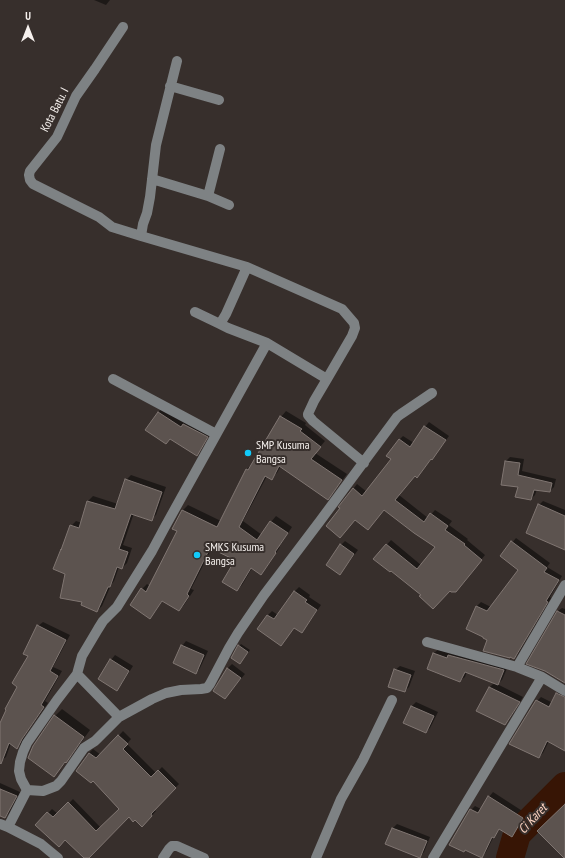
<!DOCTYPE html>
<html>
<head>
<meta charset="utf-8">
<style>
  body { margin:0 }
  #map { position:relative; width:565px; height:858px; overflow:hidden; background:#372f2c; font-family:"PT Sans Narrow",sans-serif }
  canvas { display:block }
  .north { position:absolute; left:8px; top:8px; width:40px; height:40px; -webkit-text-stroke:3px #372f2c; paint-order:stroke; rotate:0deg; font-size:11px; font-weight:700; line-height:16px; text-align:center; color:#f6f1ee }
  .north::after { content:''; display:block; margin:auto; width:14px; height:18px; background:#f6f1ee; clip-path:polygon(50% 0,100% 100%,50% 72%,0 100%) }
</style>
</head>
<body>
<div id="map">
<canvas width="565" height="858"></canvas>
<div class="north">U</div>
</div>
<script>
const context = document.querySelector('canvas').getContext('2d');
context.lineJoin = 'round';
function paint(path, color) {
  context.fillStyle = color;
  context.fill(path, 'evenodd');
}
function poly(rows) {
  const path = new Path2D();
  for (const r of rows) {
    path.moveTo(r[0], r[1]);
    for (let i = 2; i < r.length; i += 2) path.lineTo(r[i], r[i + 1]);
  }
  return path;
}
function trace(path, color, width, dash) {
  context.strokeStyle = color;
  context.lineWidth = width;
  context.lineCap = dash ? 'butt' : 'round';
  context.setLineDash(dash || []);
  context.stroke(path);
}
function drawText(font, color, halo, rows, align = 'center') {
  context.font = font + ' "PT Sans Narrow",sans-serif';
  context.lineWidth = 4;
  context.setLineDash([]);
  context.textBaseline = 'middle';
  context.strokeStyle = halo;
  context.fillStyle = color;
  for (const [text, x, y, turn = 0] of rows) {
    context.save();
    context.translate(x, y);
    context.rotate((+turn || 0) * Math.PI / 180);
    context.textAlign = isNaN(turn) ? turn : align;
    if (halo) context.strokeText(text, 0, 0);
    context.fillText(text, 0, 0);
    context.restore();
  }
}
const shadow = poly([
  [94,0,110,0,106,5],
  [163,408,211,432,201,450,196,455,171,439,166,443,158,412],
  [286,411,306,423,305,425,325,441,315,453,347,474,333,493,328,498,281,466,277,473,271,478,267,476,243,521,262,535,271,522,276,516,292,527,279,547,280,547,266,568,261,573,252,568,242,585,237,590,236,560,212,548,191,589,194,590,184,605,179,610,163,600,155,612,149,617,142,589,147,584,150,586,178,531,183,510,188,505,221,521,247,469,253,463,281,417],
  [429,422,449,436,436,454,432,458,421,472,417,476,416,475,399,495,428,518,435,510,452,521,449,525,468,539,467,540,485,555,460,586,452,591,422,595,375,558,391,540,421,565,437,546,385,509,368,529,342,508,353,489,357,484,367,492,393,459,399,440,403,436,414,443,425,427],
  [510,457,524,459,522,471,556,479,554,487,550,491,537,489,535,495,531,499,519,487,506,461],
  [131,475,166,487,156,515,151,519,134,513,123,545,132,548,127,563,122,568,119,567,114,581,111,585,102,606,97,611,83,602,66,573,71,526,76,521,82,523,88,501,93,496,118,504,126,480],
  [543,501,565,510,565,549,539,505],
  [516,538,550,563,547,567,562,576,550,597,551,598,518,654,514,658,485,637,467,629,477,606,481,602,491,607,520,570,501,556],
  [345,541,358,550,344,569,341,545],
  [299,587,310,595,309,597,321,605,306,627,302,631,295,627,285,640,281,645,259,629,268,615,272,611,278,615,294,592],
  [562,608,565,609,565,682,546,670,528,663,558,611],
  [43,622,70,635,53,667,62,671,45,701,48,703,26,734,21,744,17,748,11,743,6,757,1,761,0,761,0,726,19,686,38,626],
  [186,641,208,651,200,668,196,673,182,646],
  [241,644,250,650,240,663,239,646],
  [439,649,508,666,502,680,497,684,523,697,509,720,505,724,478,711,490,687,494,683,467,671,465,677,460,681,428,669,434,653],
  [115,655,133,666,121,685,117,689,111,660],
  [232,664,245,674,225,698,214,690,228,668],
  [400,666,415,671,409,687,405,691,395,670],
  [560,690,565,692,565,750,549,741,543,753,539,757,537,701,541,697,551,702],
  [416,702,438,712,430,728,426,732,404,723,412,706],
  [62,709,90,730,72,755,54,776,34,747,55,716],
  [123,731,131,739,127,744,156,773,162,767,179,784,154,810,156,811,142,826,135,819,129,816,88,858,85,858,65,839,37,825,52,809,58,814,73,799,101,828,120,809,89,753,93,749,101,755],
  [0,783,20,792,9,813,5,817,0,815],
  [493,792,527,814,516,832,512,836,500,829,494,836,486,852,482,857,471,810,475,806,481,809,489,797],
  [397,824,430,837,424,852,420,857,386,844,393,828]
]);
const river = poly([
  [510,858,517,834,565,786]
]);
const building = poly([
  [158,412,181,427,183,424,208,437,197,456,170,439,166,444,145,430,158,412],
  [280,416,302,429,300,431,321,447,311,459,342,480,328,500,279,466,272,480,265,476,239,527,257,540,270,521,288,533,275,552,276,553,261,575,251,568,237,591,222,582,235,560,210,548,187,594,189,596,179,611,162,601,150,619,130,605,141,588,146,592,177,531,172,529,182,510,217,527,246,469,248,470,280,416],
  [424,426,446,440,432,460,431,459,417,478,415,476,395,500,424,522,430,513,448,526,445,530,465,544,464,545,482,560,456,592,451,592,450,591,433,609,419,596,421,595,391,571,390,572,373,559,386,544,417,569,435,547,414,533,384,510,368,530,355,520,340,538,326,526,340,508,338,507,353,488,362,496,391,459,386,456,399,439,410,447,424,426],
  [505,461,520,463,518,475,552,483,550,492,534,490,531,500,515,497,518,487,501,485,505,461],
  [125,479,162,492,152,521,131,514,119,549,128,552,122,569,117,567,110,587,108,587,97,612,81,605,82,602,60,598,65,574,53,569,61,549,61,550,70,525,79,528,87,501,115,509,125,479],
  [538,504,565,516,565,550,526,533,538,504],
  [511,541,547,568,544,572,559,580,546,601,548,602,514,659,510,657,510,658,483,651,487,640,483,638,483,637,466,629,476,606,487,611,518,570,500,556,511,541],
  [340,544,354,554,340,575,326,565,340,544],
  [294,591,307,600,305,602,317,610,302,633,294,628,281,646,257,629,267,615,274,619,294,591],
  [557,611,565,615,565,683,545,671,526,664,557,611],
  [37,625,66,640,50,671,58,676,41,705,44,707,22,739,17,749,9,743,1,764,0,763,0,723,6,710,5,709,17,687,12,683,28,656,23,654,37,625],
  [181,645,204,655,196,674,173,663,181,645],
  [238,645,248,652,240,664,231,658,238,645],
  [433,653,447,658,448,655,504,670,498,685,465,672,460,682,427,669,433,653],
  [110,659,129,671,117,691,98,679,110,659],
  [227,668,241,678,225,699,213,691,227,668],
  [394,669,411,675,405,692,388,687,394,669],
  [489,687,520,702,505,725,476,711,489,687],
  [556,693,565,697,565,751,547,741,539,758,509,744,536,700,549,707,556,693],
  [411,706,434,716,426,733,403,723,411,706],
  [54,715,84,737,66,763,65,762,54,777,28,758,33,746,54,715],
  [118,735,128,744,123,749,151,777,158,770,176,788,151,814,152,816,142,827,135,820,133,822,129,817,89,858,84,858,65,840,59,847,35,825,47,812,53,817,68,802,96,831,119,809,93,781,91,783,76,771,89,753,96,758,118,735],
  [0,789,17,796,5,818,0,816,0,789],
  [488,796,523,818,512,837,499,829,494,838,492,837,482,858,465,850,464,852,449,845,470,809,478,813,488,796],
  [565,804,565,858,564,858,537,831,565,804],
  [392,828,427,841,420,858,385,844,392,828]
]);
const minor = poly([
  [123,27,95,69,76,96,57,137,30,171,29,175,30,180,33,184,99,217,112,227,141,236],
  [177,61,156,145,150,197,147,213,143,224,141,236,247,267,342,309,354,323,355,328,352,336,327,379,267,343,228,328,220,324,226,314,247,267],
  [170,86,219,100],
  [152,179,208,196,229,205],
  [208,196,220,149],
  [195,312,220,324],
  [113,379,216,434],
  [327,379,314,401,308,414,308,415,313,421,364,463],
  [565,585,517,667,542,677,565,691],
  [427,642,517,667],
  [77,674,119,717],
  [27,790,43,791,56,786,61,781,84,748,95,741,119,717,152,699,166,693,181,690,201,689,207,688,210,684,229,648,238,633,264,595,320,521,397,417,401,414,432,393],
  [0,824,8,827,41,844,58,858],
  [8,827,27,790,21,779,19,771,20,762,23,752,27,743,57,700,77,674,82,656,98,629,103,621,117,607,152,551,166,525,267,343],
  [163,858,169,849,172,846,177,846,204,858],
  [316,858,341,799,363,760,392,700],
  [433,858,542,677]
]);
const markers = [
  [248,453,4,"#11cafa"],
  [197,555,4,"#11cafa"]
];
const streetNames = [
  ["Kota Batu. I",55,110,-63]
];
const poiNames = [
  ["SMP Kusuma",256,446],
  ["Bangsa",256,460],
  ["SMKS Kusuma",205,548],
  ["Bangsa",205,562]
];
const waterNames = [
  ["Ci Karet",533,819,-47]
];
paint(shadow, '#0007');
trace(river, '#371505', 28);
paint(building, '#5c534f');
trace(building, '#807672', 1);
trace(minor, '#7e8284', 10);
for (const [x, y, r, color] of markers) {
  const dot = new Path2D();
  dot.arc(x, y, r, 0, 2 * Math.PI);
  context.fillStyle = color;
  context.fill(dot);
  trace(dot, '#372f2c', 1.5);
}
drawText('12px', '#f6f1ee', '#372f2c', streetNames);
drawText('12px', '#f6f1ee', '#372f2c', poiNames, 'left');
drawText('italic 13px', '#fdd4c2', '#372f2c', waterNames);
</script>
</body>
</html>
